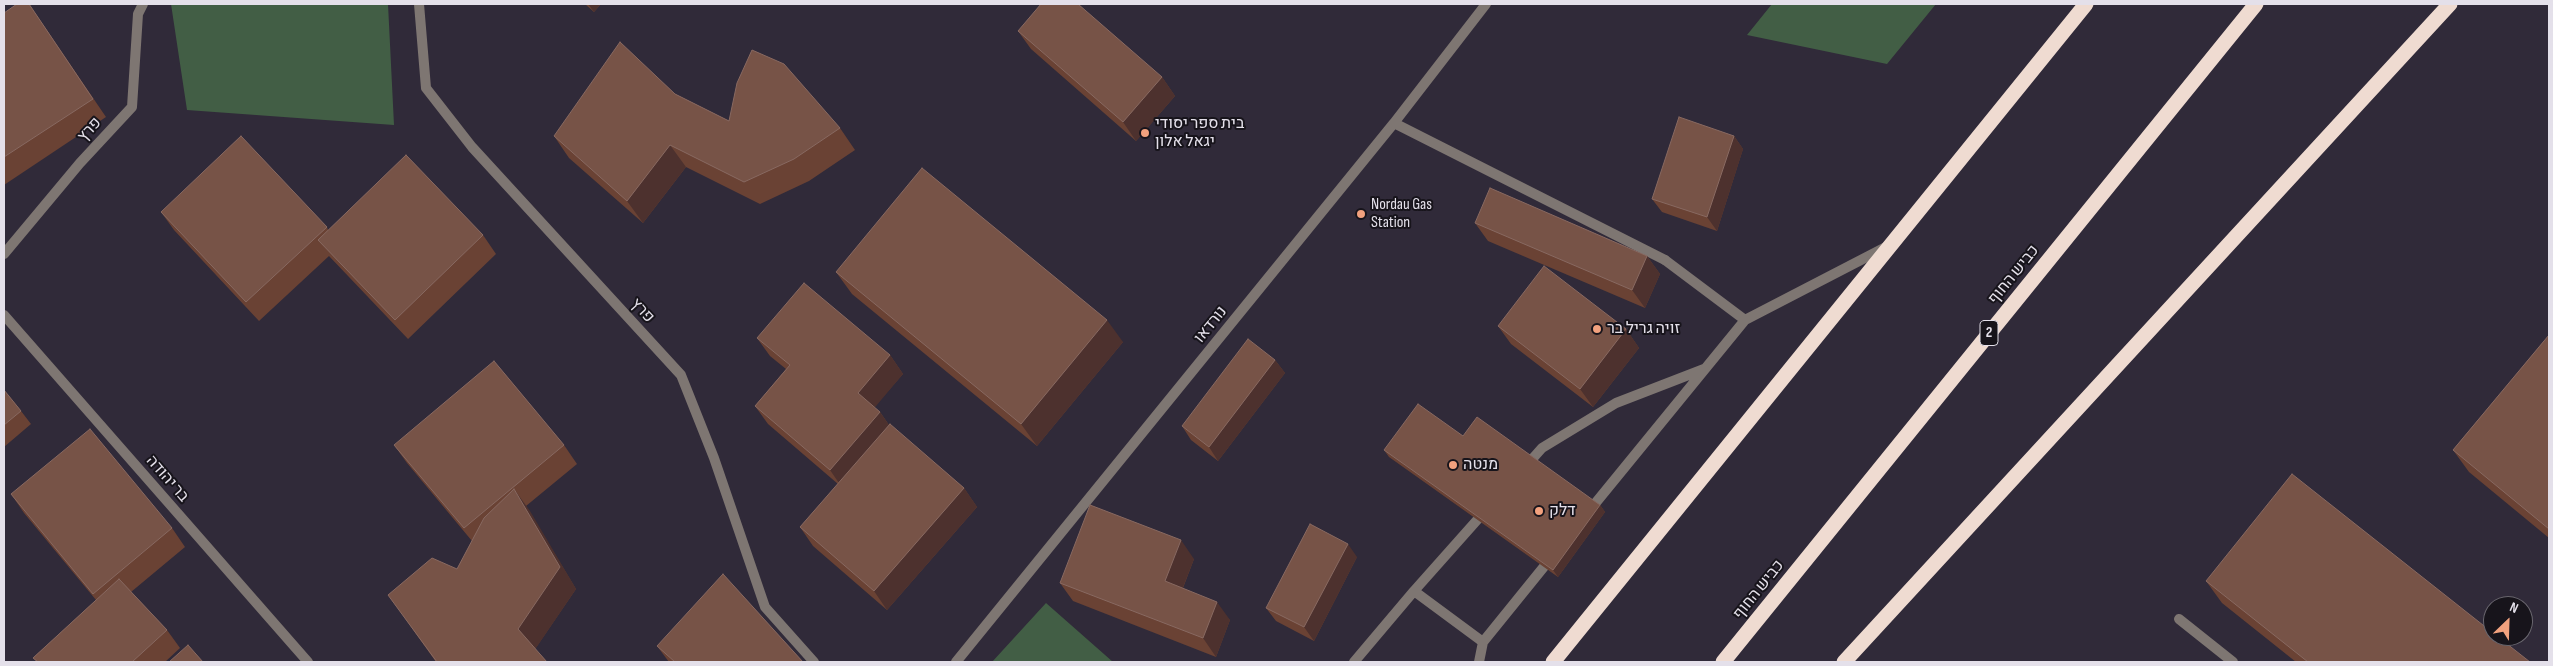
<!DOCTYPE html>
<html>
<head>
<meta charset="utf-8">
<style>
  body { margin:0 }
  #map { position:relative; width:2553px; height:666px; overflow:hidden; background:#302a39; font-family:"Sofia Sans Condensed",sans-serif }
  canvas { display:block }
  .frame { position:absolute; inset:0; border:5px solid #e4e0ea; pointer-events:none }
  .north { position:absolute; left:2483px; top:596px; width:50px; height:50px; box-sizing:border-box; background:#17141b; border:1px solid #69666e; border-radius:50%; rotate:24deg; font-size:14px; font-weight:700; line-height:20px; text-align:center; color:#e4e0ea }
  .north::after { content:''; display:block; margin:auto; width:18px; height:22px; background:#f2a17e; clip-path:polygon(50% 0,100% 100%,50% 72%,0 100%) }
</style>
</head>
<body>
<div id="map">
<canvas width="2553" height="666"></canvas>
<div class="frame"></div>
<div class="north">N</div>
</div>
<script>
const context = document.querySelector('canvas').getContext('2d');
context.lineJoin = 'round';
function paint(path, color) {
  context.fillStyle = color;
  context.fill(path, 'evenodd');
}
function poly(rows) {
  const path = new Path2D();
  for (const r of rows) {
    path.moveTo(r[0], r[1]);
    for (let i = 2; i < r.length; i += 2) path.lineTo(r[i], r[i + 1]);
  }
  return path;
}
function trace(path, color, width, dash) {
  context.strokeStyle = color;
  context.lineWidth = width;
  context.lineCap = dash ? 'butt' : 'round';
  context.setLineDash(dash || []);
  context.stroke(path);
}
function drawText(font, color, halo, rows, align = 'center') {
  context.font = font + ' "Sofia Sans Condensed",Heebo,sans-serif';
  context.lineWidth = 4;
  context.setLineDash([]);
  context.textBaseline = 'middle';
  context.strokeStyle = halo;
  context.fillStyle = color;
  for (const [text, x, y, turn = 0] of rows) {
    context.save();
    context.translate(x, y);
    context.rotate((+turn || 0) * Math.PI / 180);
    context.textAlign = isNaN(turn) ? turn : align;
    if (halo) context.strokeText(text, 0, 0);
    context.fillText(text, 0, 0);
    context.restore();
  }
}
const green = poly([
  [171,4,388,4,394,125,187,110],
  [1772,4,1936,4,1887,64,1747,35],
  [1046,603,1113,662,992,662]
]);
const service = poly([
  [1745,320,1886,247],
  [1526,466,1542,448,1616,403,1704,369],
  [1589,511,1745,320,1665,260],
  [2179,619,2233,662],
  [1483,642,1414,591,1486,510],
  [1354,662,1414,591],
  [1479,662,1483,642,1551,558]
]);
const minor = poly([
  [419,4,426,88,472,147,681,375,714,458,765,607,814,662],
  [1394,123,1665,260],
  [4,254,80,163,132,107,138,14,143,4],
  [4,315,308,662],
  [956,662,1394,123,1486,4]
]);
const motorway = poly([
  [1553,662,2086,4],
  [1723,662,2256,4],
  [1844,662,2450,4]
]);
const wall = poly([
  [29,4,106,117,4,185,4,13],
  [585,4,601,4,594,12],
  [1018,31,1162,77,1175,96,1136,141,1031,49],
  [675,94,729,121,840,128,855,150,809,181,760,204,686,167,643,223,569,158,554,136],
  [1734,136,1743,149,1717,231,1662,212,1652,199],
  [161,212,327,227,328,230,483,235,496,254,408,339,329,256,259,321,174,230],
  [1475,223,1647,256,1660,274,1645,308,1488,241],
  [836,272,1123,342,1037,446,852,294],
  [1498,326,1626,329,1639,348,1593,407,1511,344],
  [2549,335,2549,538,2469,472,2453,450],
  [757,338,890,355,903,374,874,407,880,412,889,425,964,488,977,507,887,610,813,546,800,527,838,484,768,424,755,406,786,369,770,356],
  [1275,360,1285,373,1218,461,1191,440,1182,426],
  [4,390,21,411,31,424,4,447],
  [394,445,564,445,577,464,526,506,576,589,535,649,547,662,436,662,404,617,388,595,457,569,472,541,407,463],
  [1384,450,1600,505,1605,512,1558,577,1389,457],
  [11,494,172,528,185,547,131,592,167,630,180,648,165,662,37,662,33,658,96,600,24,513],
  [1357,557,1314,641,1276,621,1266,608],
  [1194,559,1183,588,1230,620,1216,657,1073,601,1060,583],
  [2206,581,2530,662,2296,662,2222,603],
  [657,646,803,662,669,662]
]);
const shadedWall = poly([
  [588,4,601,4,594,12],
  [1162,77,1175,96,1136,141,1123,122],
  [1734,136,1743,149,1717,231,1707,217],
  [670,145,686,167,643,223,627,201],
  [1647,256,1660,274,1645,308,1632,290],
  [1107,320,1123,342,1037,446,1021,424],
  [1626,329,1639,348,1593,407,1580,389],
  [890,355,903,374,871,412,858,393],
  [1275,360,1285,373,1218,461,1209,447],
  [880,412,893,431,843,489,830,470],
  [964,488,977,507,887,610,874,591],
  [514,489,530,511,576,589,534,651,518,629],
  [1600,505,1605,512,1558,577,1553,570],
  [1181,540,1194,559,1178,600,1165,581],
  [1348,544,1357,557,1314,641,1304,627],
  [1217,602,1230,620,1216,657,1203,638]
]);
const building = poly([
  [17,4,29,4,93,99,4,157,4,13,17,4],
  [1041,4,1078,4,1162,77,1123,122,1018,31,1041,4],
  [620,42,675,94,729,121,737,83,752,50,784,64,840,128,794,159,744,182,670,145,627,201,554,136,620,42],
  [1679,117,1734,136,1707,217,1652,199,1679,117],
  [241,136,327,227,246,302,161,212,241,136],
  [406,155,483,235,395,320,318,240,406,155],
  [922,168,1107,320,1021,424,836,272,922,168],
  [1490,188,1647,256,1632,290,1475,223,1490,188],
  [1544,266,1626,329,1580,389,1498,326,1544,266],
  [804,283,890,355,858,393,880,412,830,470,755,406,790,365,757,338,804,283],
  [2549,335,2549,529,2453,450,2549,335],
  [1248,339,1275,360,1209,447,1182,426,1248,339],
  [494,361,564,445,464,528,394,445,494,361],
  [4,390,21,411,4,425,4,390],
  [1418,404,1463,436,1477,417,1600,505,1553,570,1384,450,1418,404],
  [890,424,964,488,874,591,800,527,890,424],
  [90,429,172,528,93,594,11,494,90,429],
  [2292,474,2493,633,2493,636,2497,636,2530,662,2308,662,2206,581,2292,474],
  [514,489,560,567,518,629,547,662,437,662,388,595,432,558,457,569,484,518,514,489],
  [1090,505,1181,540,1165,581,1217,602,1203,638,1060,583,1090,505],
  [1310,524,1348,544,1304,627,1266,608,1310,524],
  [723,574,803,662,675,662,657,646,723,574],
  [119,579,167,630,132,662,38,662,33,658,119,579],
  [188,645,203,662,169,662,188,645]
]);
const markers = [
  [1145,133,5,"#f2a17e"],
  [1361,214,5,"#f2a17e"],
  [1597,329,5,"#f2a17e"],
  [1453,465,5,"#f2a17e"],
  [1539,511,5,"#f2a17e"]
];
const shields = [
  [1989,333,18]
];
const shieldNames = [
  ["2",1989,333]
];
const poiNames = [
  ["בית ספר יסודי",1155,124],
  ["יגאל אלון",1155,142],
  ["Nordau Gas",1371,205],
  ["Station",1371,223],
  ["זויה גריל בר",1607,329],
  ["מנטה",1463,465],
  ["דלק",1549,511]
];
const streetNames = [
  ["פרץ",90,130,-48],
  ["כביש החוף",2014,275,-51],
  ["פרץ",642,311,47],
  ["נורדאו",1211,325,-51],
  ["בר יהודה",167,479,49],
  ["כביש החוף",1759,590,-51]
];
paint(green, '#425e45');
trace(service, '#7e7672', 10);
trace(minor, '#7e7672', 10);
trace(motorway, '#efdbd1', 15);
paint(wall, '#6a4234');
paint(shadedWall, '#4d312e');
paint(building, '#775347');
trace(building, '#886961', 1);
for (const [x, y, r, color] of markers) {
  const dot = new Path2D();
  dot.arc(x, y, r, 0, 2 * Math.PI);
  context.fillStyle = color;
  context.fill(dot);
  trace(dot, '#17141b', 2);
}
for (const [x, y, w] of shields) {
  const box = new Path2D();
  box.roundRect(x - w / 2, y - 12.5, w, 25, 4);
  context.fillStyle = '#17141b';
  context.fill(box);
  trace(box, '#e4e0ea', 1);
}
drawText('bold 15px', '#e4e0ea', null, shieldNames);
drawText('16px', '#e4e0ea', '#17141b', poiNames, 'left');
drawText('16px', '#e4e0ea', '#17141b', streetNames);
</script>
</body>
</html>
